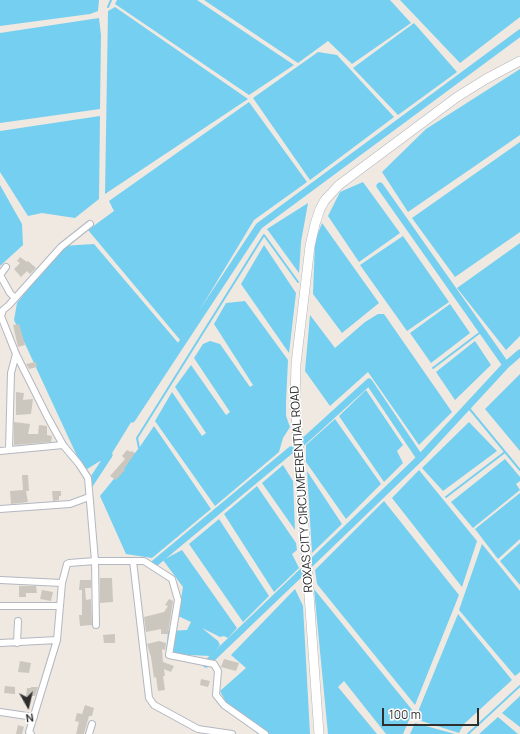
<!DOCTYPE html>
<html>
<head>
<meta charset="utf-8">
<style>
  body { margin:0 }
  #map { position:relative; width:520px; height:734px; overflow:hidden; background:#efe9e1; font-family:Manrope,sans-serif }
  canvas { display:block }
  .north { position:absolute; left:8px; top:686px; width:40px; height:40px; -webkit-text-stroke:3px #fff; paint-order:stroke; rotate:172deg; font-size:11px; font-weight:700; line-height:16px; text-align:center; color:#2e2e2e }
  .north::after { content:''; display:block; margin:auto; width:14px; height:18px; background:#2e2e2e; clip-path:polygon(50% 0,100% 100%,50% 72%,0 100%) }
  .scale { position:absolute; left:382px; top:708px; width:97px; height:18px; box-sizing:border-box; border:2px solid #2e2e2e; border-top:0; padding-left:5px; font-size:12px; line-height:14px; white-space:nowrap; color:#2e2e2e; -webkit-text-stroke:3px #fff; paint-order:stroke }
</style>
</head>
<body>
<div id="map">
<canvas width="520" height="734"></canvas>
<div class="north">N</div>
<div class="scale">100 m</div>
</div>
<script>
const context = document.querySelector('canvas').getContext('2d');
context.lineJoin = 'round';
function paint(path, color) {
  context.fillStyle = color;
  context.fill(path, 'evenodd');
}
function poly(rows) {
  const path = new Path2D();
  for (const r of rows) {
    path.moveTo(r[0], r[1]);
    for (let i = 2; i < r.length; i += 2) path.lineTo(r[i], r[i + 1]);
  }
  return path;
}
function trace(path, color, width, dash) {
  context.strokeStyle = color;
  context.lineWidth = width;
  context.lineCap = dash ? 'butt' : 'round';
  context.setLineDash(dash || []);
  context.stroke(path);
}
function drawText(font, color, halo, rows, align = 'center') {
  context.font = font + ' Manrope,sans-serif';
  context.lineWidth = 3;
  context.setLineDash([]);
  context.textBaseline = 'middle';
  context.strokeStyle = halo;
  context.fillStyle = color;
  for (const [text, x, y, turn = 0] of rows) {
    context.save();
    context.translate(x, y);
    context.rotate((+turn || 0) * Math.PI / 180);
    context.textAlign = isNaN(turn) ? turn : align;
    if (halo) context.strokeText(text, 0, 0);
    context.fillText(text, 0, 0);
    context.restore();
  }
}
const water = poly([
  [0,0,99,0,98,11,90,14,0,26],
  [117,0,197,0,294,65,249,95,115,4],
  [204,0,390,0,411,23,352,64,328,41,298,63],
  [400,0,520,0,520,17,460,63],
  [115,7,248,99,105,194,108,11],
  [99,18,101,35,100,109,0,123,0,33],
  [414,23,457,72,398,115,353,68],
  [318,52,337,55,394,117,310,180,253,98],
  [520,69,520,135,408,212,382,172,426,129],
  [249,102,307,182,254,220,181,341,88,230,114,211,109,201],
  [100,116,99,199,75,218,42,213,28,216,0,172,0,131],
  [520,142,520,232,455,277,412,218],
  [363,182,400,233,359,262,328,216,340,192],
  [0,185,22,224,23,245,0,266],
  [308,203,301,242,299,273,267,229],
  [322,223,379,303,342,333,313,294,315,241],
  [403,236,449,302,407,331,360,265],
  [520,243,520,336,506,350,457,288],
  [94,244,179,344,106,463,100,461,84,471,14,320,17,303,62,246],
  [264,245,296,293,289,353,241,284],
  [245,301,288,360,286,402,286,416,290,427,283,438,279,452,215,506,155,421,172,392,202,436,206,433,175,387,191,365,226,415,230,412,194,358,203,344,210,341,220,344,250,387,253,385,214,324,226,303],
  [450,304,470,333,431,363,410,333],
  [378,314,384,314,452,412,419,445,368,372,330,406,305,371,310,315,335,348,365,322],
  [475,341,491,365,455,400,436,372],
  [520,374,520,451,485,409],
  [366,390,403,445,397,451,403,463,384,482,339,416],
  [335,419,381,484,346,519,306,462,306,445],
  [469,422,497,451,443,491,422,468],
  [154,426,211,509,152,558,126,554,100,496,139,448],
  [505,459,520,477,520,481,516,484,520,490,473,528,451,502],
  [283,465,293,481,295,530,262,483],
  [419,470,477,541,462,587,392,498],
  [307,471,342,524,312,553],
  [257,486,296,543,297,550,292,554,299,568,274,592,224,514],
  [520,493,520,539,498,559,475,529],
  [384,501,459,595,415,705,317,584,315,570],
  [219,519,269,596,243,622,189,544],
  [520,543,520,585,500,561],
  [482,544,520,591,520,672,515,676,459,610],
  [182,550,237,628,228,638,224,636,220,637,202,628,218,641,220,645,211,656,166,654,168,631,187,630,191,622,178,616,183,587,163,560],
  [295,589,303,606,310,734,262,734,233,715,220,691,246,668,231,655],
  [314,589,413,711,403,734,386,734,344,681,338,687,377,734,328,734],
  [458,614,512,680,464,724,459,733,415,719],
  [520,696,520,727,502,713],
  [498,717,518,734,479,734],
  [415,723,455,734,410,734]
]);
const stream = poly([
  [108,7,111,0],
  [433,368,482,331],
  [468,407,520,470],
  [139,448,137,438,264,235,298,282],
  [446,497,505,452],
  [468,734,520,686]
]);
const canal = poly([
  [380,186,506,365],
  [132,419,259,226,520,33],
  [303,442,369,382,420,458],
  [90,484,109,455],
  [155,563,291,450],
  [311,563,420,458,506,365,520,353],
  [206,664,302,572]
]);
const building = poly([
  [20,257,27,262,28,261,36,268,30,274,27,271,21,277,14,269,20,263,17,261],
  [19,324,25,345,18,347,13,325],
  [36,362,37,367,29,369,26,364],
  [16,392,24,393,23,400,33,399,31,414,16,415],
  [14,422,30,424,28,434,38,434,39,425,47,426,47,435,52,436,51,442,14,445],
  [127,450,131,452,132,451,135,453,124,469,125,470,116,480,110,476,125,459,122,456],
  [22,475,28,475,29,491,26,491,28,502,11,504,10,491,23,490],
  [52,491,61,491,61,496,59,496,59,500,53,501],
  [100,578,112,578,113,602,100,603],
  [80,580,91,580,91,588,85,588,86,600,91,599,92,625,80,626,79,615,82,615,82,590,79,590],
  [19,586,36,586,37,593,26,593,26,597,19,597],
  [42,590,53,592,51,601,40,599],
  [169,599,173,601,168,634,161,634,161,629,146,632,144,617,164,612,168,606,165,605],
  [115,634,115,643,104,643,103,635],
  [159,641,166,643,165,650,162,649,163,662,174,666,171,672,164,669,165,676,163,676,165,690,158,691,156,677,154,678,151,657,147,644],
  [224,659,239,663,236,671,221,667],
  [20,661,31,663,29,673,18,672],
  [201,679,210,681,208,687,200,685],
  [5,686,15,687,15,694,4,693],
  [31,687,38,687,35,696,26,696,27,688,31,688],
  [85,705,94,708,92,716,89,716,84,734,76,734,79,722,75,721,77,713,82,714],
  [18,725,24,727,22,734,16,734]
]);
const minor = poly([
  [90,224,61,247,9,305,3,310,1,316,16,354,47,416,63,445,79,464,88,478,95,561,96,625],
  [6,267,0,275,10,293,15,298],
  [9,450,11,373,16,354],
  [0,451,63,445],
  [0,509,70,504,89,497],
  [133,561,144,561,172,579,178,600,169,655,214,664,218,671,216,695,224,705,265,734],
  [0,580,62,583],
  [0,606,60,606],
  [0,643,57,640],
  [17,643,18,621],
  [0,712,34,717],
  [31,734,29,732,57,640,62,583,67,564,69,563,95,561,133,561,149,698,154,705,198,729,232,734],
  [89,734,92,724]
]);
const secondary = poly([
  [319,734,295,400,296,364,310,246,315,224,320,209,325,200,339,185,457,97,486,79,520,61]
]);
const streetNames = [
  ["ROXAS CITY CIRCUMFERENTIAL ROAD",302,489,-94]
];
paint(water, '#75cff0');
trace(stream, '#75cff0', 2);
trace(canal, '#75cff0', 7);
paint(building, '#cbc7bf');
trace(minor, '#b4b7c1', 8);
trace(secondary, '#b4b7c1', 10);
trace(minor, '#fff', 6);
trace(secondary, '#fff', 9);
drawText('12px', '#2e2e2e', '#fff', streetNames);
</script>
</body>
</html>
